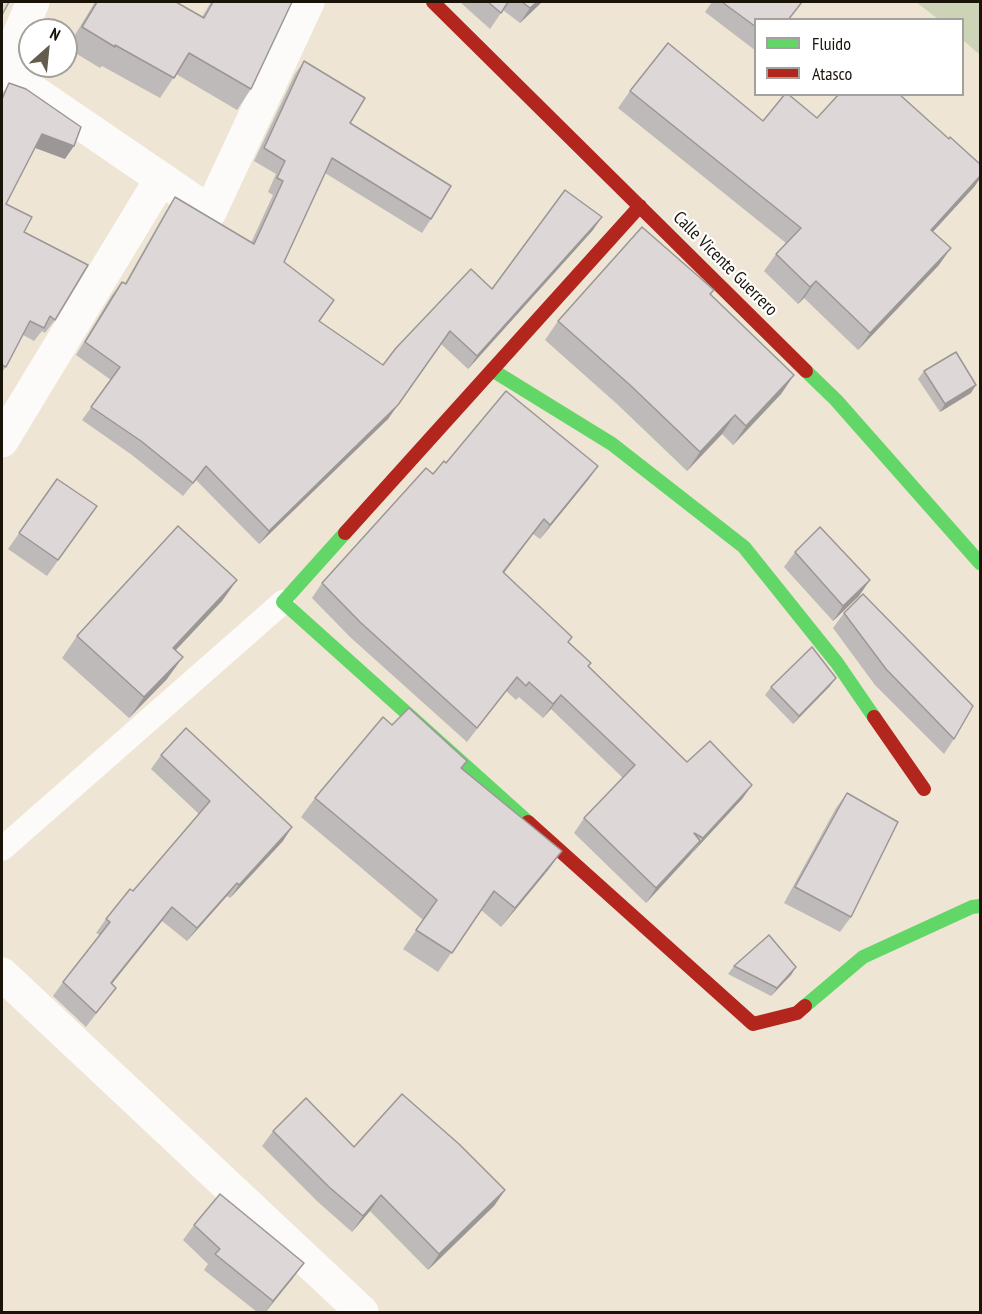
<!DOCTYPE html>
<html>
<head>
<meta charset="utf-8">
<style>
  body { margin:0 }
  #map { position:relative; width:982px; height:1314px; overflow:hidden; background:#efe5d4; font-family:"PT Sans Narrow",sans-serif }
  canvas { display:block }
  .frame { position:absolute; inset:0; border:3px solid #191308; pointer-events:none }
  .legend { position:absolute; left:754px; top:18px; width:210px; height:78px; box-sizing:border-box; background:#fff; border:2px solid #a3a19c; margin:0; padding:8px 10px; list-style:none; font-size:18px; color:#191308 }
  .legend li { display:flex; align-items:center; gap:12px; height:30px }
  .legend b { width:30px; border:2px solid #a3a19c }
  .north { position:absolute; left:18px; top:18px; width:60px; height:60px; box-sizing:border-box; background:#fff; border:2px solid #a3a19c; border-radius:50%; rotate:27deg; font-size:16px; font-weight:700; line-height:24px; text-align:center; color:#191308 }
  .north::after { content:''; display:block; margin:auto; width:21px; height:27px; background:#645c4f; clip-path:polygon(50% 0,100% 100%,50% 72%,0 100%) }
</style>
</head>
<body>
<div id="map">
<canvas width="982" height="1314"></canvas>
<div class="frame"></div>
<ul class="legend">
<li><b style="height:8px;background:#63d668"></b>Fluido</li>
<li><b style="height:8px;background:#b3261e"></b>Atasco</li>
</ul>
<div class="north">N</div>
</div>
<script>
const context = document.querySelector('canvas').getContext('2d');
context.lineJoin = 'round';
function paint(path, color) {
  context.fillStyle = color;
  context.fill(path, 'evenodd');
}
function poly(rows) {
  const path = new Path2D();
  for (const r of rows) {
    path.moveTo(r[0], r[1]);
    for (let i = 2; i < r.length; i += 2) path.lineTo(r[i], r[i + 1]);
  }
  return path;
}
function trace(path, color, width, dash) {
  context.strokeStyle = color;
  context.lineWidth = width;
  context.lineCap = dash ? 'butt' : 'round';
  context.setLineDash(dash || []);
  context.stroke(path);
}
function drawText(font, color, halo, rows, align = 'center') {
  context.font = font + ' "PT Sans Narrow",sans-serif';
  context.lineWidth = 4.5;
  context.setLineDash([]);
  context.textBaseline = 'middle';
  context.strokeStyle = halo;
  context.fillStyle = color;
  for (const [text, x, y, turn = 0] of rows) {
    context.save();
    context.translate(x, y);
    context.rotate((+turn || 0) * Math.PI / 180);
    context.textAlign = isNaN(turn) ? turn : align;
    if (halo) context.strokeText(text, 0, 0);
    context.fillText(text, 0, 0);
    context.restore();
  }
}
const green = poly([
  [916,2,980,2,980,55,963,40,962,20,938,19]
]);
const lane = poly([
  [2,849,283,602]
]);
const street = poly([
  [2,70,210,212,308,2],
  [2,74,33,2],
  [2,441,161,179],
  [2,974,362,1312]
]);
const fast = poly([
  [492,370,612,444,744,547,837,663,874,717],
  [806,371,836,400,980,563],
  [345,533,283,602,528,822],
  [805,1006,863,957,972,907,980,906]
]);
const jam = poly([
  [433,2,806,371],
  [345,533,640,206],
  [874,717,924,789],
  [528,822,753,1024,797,1013,805,1006]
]);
const wall = poly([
  [95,2,176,2,202,17,211,2,292,2,251,89,237,110,176,74,160,98,102,66,100,68,67,48],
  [460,2,542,2,520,23,503,10,490,29],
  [712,2,802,2,756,20,756,51,705,12],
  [304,61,350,123,431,219,422,233,325,173,284,262,319,321,383,365,492,289,593,230,468,369,441,344,388,419,259,544,196,480,183,496,132,455,82,420,111,380,76,355,112,295,122,282,125,283,166,211,175,197,251,243,273,195,268,192,276,174,254,161,295,74],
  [9,83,65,159,35,148,6,204,24,232,55,320,45,333,42,331,34,341,23,335,2,373,2,95],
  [630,91,763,121,817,118,949,139,981,165,981,177,974,187,933,231,939,265,858,350,804,298,798,304,764,271,776,254,786,243,618,108],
  [710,295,794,375,781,394,733,445,722,434,687,471,617,404,545,340,558,321],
  [924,371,971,393,940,412,918,379],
  [446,463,598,466,588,480,540,539,533,534,504,573,569,642,591,663,588,667,687,762,752,785,742,799,646,903,574,833,584,818,623,778,551,709,543,718,519,697,516,700,506,691,467,742,350,637,312,598,322,583,433,474],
  [57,479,97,506,47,576,8,549],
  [795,552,859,596,833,621,784,567],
  [237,580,222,601,175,651,167,679,129,718,62,658,77,636],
  [844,613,954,739,944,754,875,685,833,628],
  [830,686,793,724,765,695,771,687],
  [392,725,461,769,562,851,548,870,501,927,481,910,438,972,403,949,423,920,301,817,315,798],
  [161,755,283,841,230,898,227,896,187,941,162,921,112,984,116,988,86,1027,53,996,63,982,100,935,96,933,106,919,133,891,199,814,151,769],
  [847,793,851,917,840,932,784,903,836,808],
  [734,966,796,967,791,975,771,996,728,974],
  [273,1131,354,1147,505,1190,494,1206,428,1270,370,1211,352,1232,318,1202,262,1146],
  [194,1225,293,1278,266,1312,257,1312,204,1270,208,1264,183,1240]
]);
const shadedWall = poly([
  [537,2,542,2,520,23,530,8],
  [42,134,74,146,65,159,33,147],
  [981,175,981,177,974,187,919,247,931,230],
  [602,217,593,230,468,369,477,356],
  [951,248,939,265,858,350,870,333],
  [816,281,804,298,798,304,810,287],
  [450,331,388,419,259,544,269,531],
  [794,375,781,394,733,445,746,426],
  [976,385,971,393,940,412,945,404],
  [735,415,722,434,687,471,700,452],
  [598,466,588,480,540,539,550,525],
  [544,519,533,534,493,587,503,572],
  [237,580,222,601,157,670,173,648],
  [870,580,859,596,833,621,843,606],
  [183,657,167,679,129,718,144,697],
  [836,678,830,686,793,724,799,716],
  [561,695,551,709,543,718,553,704],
  [752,785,742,799,692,853,703,838],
  [292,827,283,841,230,898,239,885],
  [700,841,690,855,646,903,656,888],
  [562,851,548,870,501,927,515,908],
  [237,883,227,896,187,941,197,928],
  [172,907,162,921,101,997,111,983],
  [796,967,791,975,771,996,777,988],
  [505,1190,494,1206,428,1270,439,1254],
  [381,1195,370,1211,352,1232,363,1216],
  [304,1263,293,1278,265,1312,273,1301]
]);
const building = poly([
  [2,2,9,2,2,15,2,2],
  [97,2,176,2,204,18,213,2,292,2,251,89,189,53,174,78,115,45,115,47,82,27,97,2],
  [488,2,508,2,501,13,488,2],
  [522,2,537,2,530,8,522,2],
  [722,2,802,2,788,20,756,20,756,27,722,2],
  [668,43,763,121,785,94,788,94,817,118,839,94,899,94,949,139,950,137,981,165,981,175,931,230,951,248,870,333,816,281,810,287,776,254,801,228,630,91,668,43],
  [304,61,365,98,350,123,451,186,431,219,332,158,284,262,334,300,319,321,383,365,396,348,471,269,492,289,565,190,602,217,477,356,450,331,398,405,269,531,206,466,193,483,141,441,91,407,120,367,85,342,122,282,126,284,175,197,254,244,283,181,277,178,285,161,264,148,304,61],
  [9,83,26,89,81,127,74,146,42,134,6,204,32,217,24,232,88,265,55,320,50,316,44,328,30,321,6,367,2,365,2,99,9,83],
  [642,227,714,290,710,294,794,375,746,426,735,415,700,452,630,385,558,321,642,227],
  [956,352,976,385,945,404,924,371,956,352],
  [506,391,598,466,550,525,544,519,503,572,572,637,568,642,591,663,588,666,687,762,710,741,752,785,703,838,694,833,700,841,656,888,584,818,635,765,561,695,553,704,529,682,526,686,517,677,477,728,360,622,322,583,426,468,433,474,444,461,446,463,506,391],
  [57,479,97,506,58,560,19,533,57,479],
  [178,526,237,580,173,648,183,657,144,697,77,636,178,526],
  [820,527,870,580,843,606,795,552,820,527],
  [863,594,973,706,954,739,886,669,844,613,863,594],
  [812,647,836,678,799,716,771,687,812,647],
  [409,708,467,761,461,768,562,851,515,908,494,891,452,953,416,930,437,900,315,798,383,717,392,725,409,708],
  [186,728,292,827,239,885,237,883,197,928,172,907,111,983,116,988,96,1013,63,982,110,922,106,919,130,889,133,891,210,801,161,755,186,728],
  [847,793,898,822,851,917,795,887,847,793],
  [769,935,796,967,777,988,734,966,769,935],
  [402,1094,459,1144,505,1190,439,1254,381,1195,363,1216,329,1187,273,1131,306,1098,354,1147,402,1094],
  [220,1194,304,1263,273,1301,215,1254,220,1249,194,1225,220,1194]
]);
const streetNames = [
  ["Calle Vicente Guerrero",725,264,45]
];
paint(green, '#ccd3b7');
trace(lane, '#fdfbf9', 24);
trace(street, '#fdfbf9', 33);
trace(fast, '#63d668', 14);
trace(jam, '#b3261e', 14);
paint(wall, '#bebab9');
paint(shadedWall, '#9b9796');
paint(building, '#ddd8d7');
trace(building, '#9b9796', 1.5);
drawText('18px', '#191308', '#fff', streetNames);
</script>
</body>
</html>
